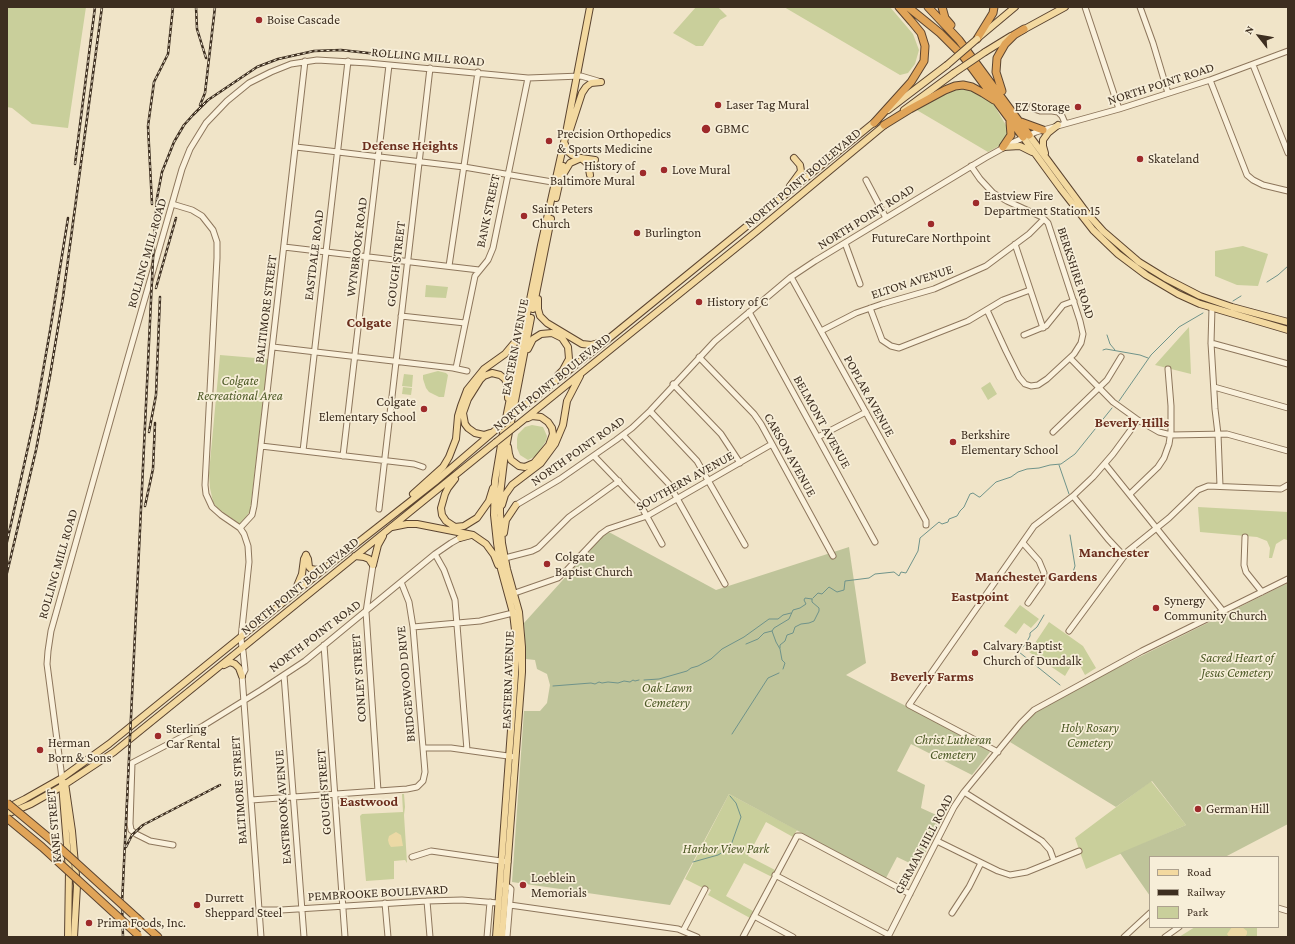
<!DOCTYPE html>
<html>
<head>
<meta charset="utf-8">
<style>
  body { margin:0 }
  #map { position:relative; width:1295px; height:944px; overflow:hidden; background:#f0e4c8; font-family:"Crimson Pro",serif }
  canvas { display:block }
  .frame { position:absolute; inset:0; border:8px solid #3d2e20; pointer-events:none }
  .legend { position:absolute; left:1149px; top:856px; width:130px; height:72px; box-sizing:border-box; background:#f7eed8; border:1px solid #ada18e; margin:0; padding:5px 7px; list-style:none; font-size:12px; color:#3d2e20 }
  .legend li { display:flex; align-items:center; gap:8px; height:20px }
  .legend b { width:20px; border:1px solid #ada18e }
  .north { position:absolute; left:1239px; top:16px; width:40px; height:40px; -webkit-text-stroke:3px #f7eed8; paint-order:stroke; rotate:301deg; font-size:11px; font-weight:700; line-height:16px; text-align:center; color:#3d2e20 }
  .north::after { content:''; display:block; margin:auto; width:14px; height:18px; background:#3d2e20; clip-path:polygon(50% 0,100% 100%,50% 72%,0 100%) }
</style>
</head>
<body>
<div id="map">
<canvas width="1295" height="944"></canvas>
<div class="frame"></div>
<ul class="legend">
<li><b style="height:5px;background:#f3d9a0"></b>Road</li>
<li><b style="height:5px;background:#3d2e20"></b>Railway</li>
<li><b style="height:11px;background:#c9cf9b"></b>Park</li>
</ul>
<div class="north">N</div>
</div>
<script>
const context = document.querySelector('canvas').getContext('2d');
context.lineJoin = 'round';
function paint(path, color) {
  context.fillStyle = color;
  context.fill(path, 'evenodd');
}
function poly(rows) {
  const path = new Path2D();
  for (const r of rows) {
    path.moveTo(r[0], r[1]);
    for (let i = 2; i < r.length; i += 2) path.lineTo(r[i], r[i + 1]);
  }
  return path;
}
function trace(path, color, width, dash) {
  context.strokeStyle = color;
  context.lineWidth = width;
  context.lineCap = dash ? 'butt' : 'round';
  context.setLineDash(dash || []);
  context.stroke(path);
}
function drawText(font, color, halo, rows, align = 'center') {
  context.font = font + ' "Crimson Pro",serif';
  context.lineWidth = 3.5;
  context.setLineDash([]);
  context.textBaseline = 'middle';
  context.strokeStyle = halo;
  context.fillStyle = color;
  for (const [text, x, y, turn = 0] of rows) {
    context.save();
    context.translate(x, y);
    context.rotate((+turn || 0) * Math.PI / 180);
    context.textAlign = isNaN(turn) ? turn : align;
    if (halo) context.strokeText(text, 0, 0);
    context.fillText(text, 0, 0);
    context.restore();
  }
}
const green = poly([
  [7,7,86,7,68,128,32,124,12,108,7,107],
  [696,7,718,7,727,16,720,20,703,46,696,46,673,33],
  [784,7,890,7,913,34,919,50,915,64,908,73,900,75],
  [968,87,986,95,994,105,1010,132,1006,142,988,152,915,109,952,89],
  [1243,246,1268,254,1258,286,1237,285,1215,276,1215,251],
  [426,285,448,287,446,298,425,297],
  [1189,327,1191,374,1155,365],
  [220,355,268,359,250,511,241,525,217,508,213,502,210,488,209,473],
  [438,371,446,373,448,375,444,397,439,397,429,392,426,388,423,379,423,375],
  [404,374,413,375,412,387,402,386],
  [990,382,997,394,988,400,981,388],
  [403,387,412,388,411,395,402,394],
  [532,425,543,427,547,436,546,441,536,456,528,460,520,455,517,448,517,439,518,434,525,427],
  [1198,507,1288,512,1287,540,1284,539,1276,544,1272,558,1269,558,1270,548,1267,541,1257,537,1200,532],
  [1020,605,1039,619,1031,628,1024,623,1016,634,1004,626],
  [1049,622,1083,646,1096,668,1085,675,1078,662,1072,664,1065,676,1029,652],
  [1151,781,1186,825,1086,869,1075,838],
  [402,794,404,794,405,807,404,815,407,863,405,860,394,861,394,879,366,881,360,816,362,814,403,812],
  [729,794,797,830,793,837,766,822,748,856,775,870,772,877,744,863,726,896,753,911,750,918,708,895,711,890,704,886,703,888,685,879],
  [1195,927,1257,927,1257,937,1179,937]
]);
const sand = poly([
  [396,832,401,835,403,846,391,847,389,844,388,840,389,836],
  [1232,927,1242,927,1247,931,1247,934,1245,937,1229,937,1227,934]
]);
const cemetery = poly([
  [607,531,716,590,849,547,866,663,846,675,985,747,990,752,972,775,911,744,897,771,925,785,921,808,943,818,918,867,897,857,886,878,729,794,670,905,512,882,524,711,540,711,547,703,550,685,547,674,537,669,535,660,526,659,524,623],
  [1288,583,1288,824,1225,857,1150,857,1150,896,1120,853,1186,825,1152,781,1116,807,1010,742,1026,721,1038,711,1081,686]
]);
const stream = poly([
  [1267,282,1278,275,1288,266],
  [1233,301,1241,296],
  [1107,335,1110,344,1115,350],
  [1103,350,1106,349,1140,355,1148,358],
  [1119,401,1151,355,1179,327,1203,313],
  [1059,465,1069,494],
  [1070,535,1075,566,1072,575],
  [813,598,818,593,822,594,829,587,837,592,844,590,845,581,869,578,875,574,894,572,899,576,901,572,906,573,918,551,920,538,939,522,942,524,948,522,949,519,957,516,960,511,964,507,970,494,973,493,979,497,980,497,996,482,1011,477,1018,472,1027,469,1039,468,1050,465,1061,464,1075,454,1112,408],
  [1044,615,1037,627,1030,633,1030,636,1025,645,1020,649,1019,652,1060,685],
  [746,644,758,639,764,633,772,631],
  [780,648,780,645,785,641,787,635,793,633,795,627,801,624,809,623,814,621,819,611,819,608,812,602,812,599],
  [783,669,785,663,782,660,780,649,776,642,772,631,774,628,789,619,793,610,800,608,806,604,804,600,805,598,812,599],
  [644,680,659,679,687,671,691,668,698,666,711,659,722,649,744,637,769,619,778,619,783,615,791,613],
  [553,686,591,683,595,684,599,682,602,683,608,682,618,683,624,681,630,682,633,680,635,681,639,680],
  [732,734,768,678,779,673],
  [730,796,736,803,741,817,730,848,730,850],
  [693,862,718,855,730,848]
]);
const minor = poly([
  [1085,7,1119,109],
  [1140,7,1153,43,1168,93],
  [1253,65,1288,153],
  [1210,80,1247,175,1253,180,1263,185,1288,191],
  [1032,106,1034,109,1040,111,1052,111,1058,112,1062,116,1065,123],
  [296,147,464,167,558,183],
  [971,166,980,179,993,193,1007,201,1042,217,1048,223,1080,321,1083,334,1081,343,1074,354,1047,379,1038,385,1031,386,1025,384,1019,377,1006,351,987,310],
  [866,180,886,218],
  [172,204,192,210,202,216,213,230,217,242,217,258,205,485,206,494,212,507,221,515,240,528,244,534,248,546,249,562,241,638,242,648,243,651,245,670,242,676],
  [845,243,860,284],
  [1015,244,1043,328],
  [284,247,479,270],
  [449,266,478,72],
  [791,277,926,521,926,525],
  [870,308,882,340,891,346,899,348,968,321,1003,300,1030,290],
  [1212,308,1211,343,1215,409,1218,434,1220,486],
  [749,312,875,542],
  [401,316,465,323],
  [821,331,856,313,882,304,934,289,986,266,1029,234,1044,219],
  [1024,335,1046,326,1063,305,1074,301],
  [1211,343,1288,364],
  [273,347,453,368,467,371],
  [699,357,754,414,761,424,833,556],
  [1070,358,1113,402,1138,420,1159,432,1171,435,1227,434,1288,451],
  [456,368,475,276,488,260,493,248,528,78],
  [673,384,721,434,740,463],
  [1214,387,1288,408],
  [650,411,697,461,745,545],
  [1053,432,1107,380,1121,357],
  [623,435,669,484,725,584],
  [818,437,866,412],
  [261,446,414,464,423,467],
  [303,451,348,61],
  [343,456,389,65],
  [594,456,640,504,662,544],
  [1105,464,1223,611],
  [1130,494,1158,467,1164,458,1169,444,1171,431,1171,406,1168,369],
  [1073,496,1108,539,1123,555],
  [516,505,560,479,616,440,632,428,650,411,715,341,791,277,815,261,985,158,1014,142,1036,132,1119,109,1210,80,1288,51],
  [379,509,430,68],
  [240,528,252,515,254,506,305,61],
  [1245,537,1244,565,1246,572,1262,592],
  [1023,543,1039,561,1044,573,1042,583,1028,603],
  [435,554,444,570,455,600,467,750],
  [505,558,532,551,538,548,569,517,619,481],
  [373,565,366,612,378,791],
  [512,594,558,578,567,570,601,534,608,529,647,516,772,444],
  [413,627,480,621,517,612],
  [1069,631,1128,551,1169,518,1198,490,1208,486,1281,489,1288,485],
  [324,645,345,937],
  [242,675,261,937],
  [284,675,304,937],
  [423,748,451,748,515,757],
  [998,752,909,705,1034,526,1073,496,1093,477,1113,454,1138,420],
  [62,778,47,664,48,651,51,631,125,368,182,169,190,149,206,123,227,101,249,83,271,72,291,64,317,60,368,63,528,78,581,76,598,81],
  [964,792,1042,841,1050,850,1054,861],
  [251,800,407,789,417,787,423,781,425,772,413,627,409,602,401,582],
  [937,841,998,871,1010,875,1027,872,1079,851],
  [173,845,150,841,136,834,131,830,130,824,132,763,203,726,261,690,305,661,435,554,451,543,460,538],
  [412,857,431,851,508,862],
  [775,875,889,935],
  [503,885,509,887,511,889,507,937],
  [427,901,430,937],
  [385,903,388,937],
  [510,905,678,929,697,937],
  [1278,908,1288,911],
  [259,910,281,910,427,901,462,900,498,903],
  [952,913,969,887,981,863],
  [754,916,793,937],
  [683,931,705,889],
  [487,937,490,902],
  [743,937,797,836,801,836,910,894],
  [888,937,954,807,964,792,1021,723,1034,710,1142,651,1288,579],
  [1124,937,1150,913],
  [1165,937,1179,927]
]);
const major = poly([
  [1021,31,1065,7],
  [978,38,1015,7],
  [985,52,1011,36],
  [888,110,947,65],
  [904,110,954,73],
  [569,133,582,93,586,87,591,83,601,82],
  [1029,135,1086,212,1103,231,1139,262,1165,278,1200,296,1232,307,1288,322],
  [1023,137,1061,189,1093,230,1118,254,1146,275,1178,294,1200,304,1288,330],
  [565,144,566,150,572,155,581,158,595,160],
  [1003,147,1020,146,1032,152],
  [1045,153,1043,146,1043,140,1048,133,1058,125],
  [564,173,570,163,581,158,588,164,590,175],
  [790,186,801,171,800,165,794,158],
  [556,198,563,166],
  [538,299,538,309,540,316,547,323,582,344,591,345,602,342],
  [533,309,551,219],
  [528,349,533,339,541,334,552,333,562,338,568,347,569,359,563,370,558,375],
  [519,410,607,340,877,120],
  [516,426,757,231,887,123],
  [490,433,484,435,475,433,468,428,465,424,463,413,468,399,480,380,484,376,492,373,500,375,505,379,508,387,508,398],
  [508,447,509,454,511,460,519,466,525,467,534,463,549,445,553,434,552,428,548,422,541,417,532,416,528,418],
  [455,479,448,488,445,494,441,508,442,515,446,521,455,527,464,526,477,518,489,501,493,488],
  [413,494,443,467,449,457,456,439,458,416,461,406,467,390,484,369,505,354,515,342,523,325],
  [502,505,505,495,512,485,541,463,555,444,563,425,567,401,580,376],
  [392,527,407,524,417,524,473,535,486,544,494,555,498,565],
  [504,533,506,520,516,505],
  [460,538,471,535],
  [306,555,308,559,309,567,311,569,317,570,325,567],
  [355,556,364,557,369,559,373,565],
  [373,565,378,545,383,536],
  [295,591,302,574,304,559,306,555],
  [224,665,230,662,235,664,239,668,242,676],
  [65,783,72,831,77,886,74,937],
  [62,784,69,870,68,937],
  [7,808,25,799,62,778,109,744,328,566,435,482,499,427],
  [7,814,31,804,61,787,114,752,496,442],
  [496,937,517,647,513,613,501,569,497,543,494,515,495,481,503,433,541,245,565,138,590,7],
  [502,937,522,672,522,647,519,612,507,569,502,543,500,513,500,495,505,453,531,318]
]);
const highway = poly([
  [908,7,940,33,963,56,1023,137],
  [928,7,959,40,1029,135],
  [942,7,945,18,951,25],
  [977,39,993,13,994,7],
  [1002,91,996,72,997,58,1005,44,1014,35,1024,29],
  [1021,122,1043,130],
  [874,123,911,82,924,61,925,46,921,33,912,22,899,7],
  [884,125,910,109,945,90,955,86,963,85,972,87,983,93,994,100],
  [1003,147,1011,135,1010,122],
  [138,919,158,937]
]);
const rail = poly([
  [196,7,197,29,206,58],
  [200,105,205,93,215,7],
  [75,164,95,7],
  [152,204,148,126,154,82,168,54,173,7],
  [156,288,176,218],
  [149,432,156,395,160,297],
  [145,506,153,469,155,423],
  [7,542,36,411,50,331,68,218],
  [7,573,36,450,50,376,63,297,102,7],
  [126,847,132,835,143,825,220,785],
  [123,937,122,904,154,238,157,198,162,172,174,142,184,125,193,115,208,100,257,67,278,59,314,51,341,50,386,55]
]);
const majorBridge = poly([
  [947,65,977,39],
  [954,73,985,52],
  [499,427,519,410],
  [496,442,516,426]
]);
const highwayBridge = poly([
  [7,803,49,838,138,919],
  [7,818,42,847,138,935]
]);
const markers = [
  [259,20,4,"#9e2a2b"],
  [718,105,4,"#9e2a2b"],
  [1078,107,4,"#9e2a2b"],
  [706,129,5,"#9e2a2b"],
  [549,141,4,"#9e2a2b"],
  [1140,159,4,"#9e2a2b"],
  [664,170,4,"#9e2a2b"],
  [643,173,4,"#9e2a2b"],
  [976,203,4,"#9e2a2b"],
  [524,216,4,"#9e2a2b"],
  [931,224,4,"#9e2a2b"],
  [637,233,4,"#9e2a2b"],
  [699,302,4,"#9e2a2b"],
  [424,409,4,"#9e2a2b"],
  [953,442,4,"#9e2a2b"],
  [547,564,4,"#9e2a2b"],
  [1156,608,4,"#9e2a2b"],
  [975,653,4,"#9e2a2b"],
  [158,736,4,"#9e2a2b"],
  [40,750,4,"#9e2a2b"],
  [1198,809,4,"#9e2a2b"],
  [523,885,4,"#9e2a2b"],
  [197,905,4,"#9e2a2b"],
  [89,923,4,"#9e2a2b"]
];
const poiNames = [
  ["Boise Cascade",267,20],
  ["Laser Tag Mural",726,105],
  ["EZ Storage",1070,107,"right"],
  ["GBMC",715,129],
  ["Precision Orthopedics",557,134],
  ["& Sports Medicine",557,149],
  ["Skateland",1148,159],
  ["History of",635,166,"right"],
  ["Baltimore Mural",635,181,"right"],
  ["Love Mural",672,170],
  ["Eastview Fire",984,196],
  ["Department Station 15",984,211],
  ["Saint Peters",532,209],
  ["Church",532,224],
  ["Burlington",645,233],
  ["FutureCare Northpoint",931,238,"center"],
  ["History of C",707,302],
  ["Colgate",416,402,"right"],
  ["Elementary School",416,417,"right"],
  ["Berkshire",961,435],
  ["Elementary School",961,450],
  ["Colgate",555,557],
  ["Baptist Church",555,572],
  ["Synergy",1164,601],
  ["Community Church",1164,616],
  ["Calvary Baptist",983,646],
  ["Church of Dundalk",983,661],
  ["Sterling",166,729],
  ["Car Rental",166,744],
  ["Herman",48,743],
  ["Born & Sons",48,758],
  ["German Hill",1206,809],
  ["Loeblein",531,878],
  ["Memorials",531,893],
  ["Durrett",205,898],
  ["Sheppard Steel",205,913],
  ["Prima Foods, Inc.",97,923]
];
const streetNames = [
  ["ROLLING MILL ROAD",428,57,5],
  ["NORTH POINT ROAD",1161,84,-18],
  ["NORTH POINT BOULEVARD",803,178,-40],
  ["BANK STREET",488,211,-78],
  ["NORTH POINT ROAD",866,217,-32],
  ["WYNBROOK ROAD",357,247,-83],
  ["ROLLING MILL ROAD",147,253,-74],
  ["EASTDALE ROAD",314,255,-83],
  ["GOUGH STREET",396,264,-83],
  ["BERKSHIRE ROAD",1076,273,72],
  ["ELTON AVENUE",912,282,-18],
  ["BALTIMORE STREET",266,309,-83],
  ["EASTERN AVENUE",515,347,-79],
  ["NORTH POINT BOULEVARD",552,382,-39],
  ["POPLAR AVENUE",869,396,61],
  ["BELMONT AVENUE",822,422,61],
  ["NORTH POINT ROAD",578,451,-35],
  ["CARSON AVENUE",790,455,61],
  ["SOUTHERN AVENUE",685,481,-29],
  ["ROLLING MILL ROAD",58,564,-74],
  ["NORTH POINT BOULEVARD",300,586,-39],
  ["NORTH POINT ROAD",315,636,-37],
  ["CONLEY STREET",359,678,-94],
  ["EASTERN AVENUE",508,680,-88],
  ["BRIDGEWOOD DRIVE",406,684,-95],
  ["BALTIMORE STREET",239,790,-94],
  ["GOUGH STREET",324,792,-94],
  ["EASTBROOK AVENUE",283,807,-94],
  ["KANE STREET",54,826,-95],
  ["GERMAN HILL ROAD",924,844,-62],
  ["PEMBROOKE BOULEVARD",378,893,-3]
];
const parkNames = [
  ["Colgate",240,381],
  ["Recreational Area",240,396],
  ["Sacred Heart of",1237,658],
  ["Jesus Cemetery",1237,673],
  ["Oak Lawn",667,688],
  ["Cemetery",667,703],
  ["Holy Rosary",1090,728],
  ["Cemetery",1090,743],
  ["Christ Lutheran",953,740],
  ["Cemetery",953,755],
  ["Harbor View Park",726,849]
];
const neighbourhoodNames = [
  ["Defense Heights",410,146],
  ["Colgate",369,323],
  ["Beverly Hills",1132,423],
  ["Manchester",1114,553],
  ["Manchester Gardens",1036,577],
  ["Eastpoint",980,597],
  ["Beverly Farms",932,677],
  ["Eastwood",369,802]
];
paint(green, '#c9cf9b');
paint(sand, '#ecd9a5');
paint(cemetery, '#bfc49a');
trace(stream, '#6f938a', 1);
trace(minor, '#8d765c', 7);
trace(major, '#5b4430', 8);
trace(highway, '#5b4430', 9);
trace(minor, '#faf1dc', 5);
trace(major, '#f3d9a0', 6);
trace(highway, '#e0a458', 7);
trace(rail, '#3d2e20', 2.5);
trace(rail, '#f7eed8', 1, [3]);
trace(majorBridge, '#5b4430', 8, []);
trace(highwayBridge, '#5b4430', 9, []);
trace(majorBridge, '#f3d9a0', 6);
trace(highwayBridge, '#e0a458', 7);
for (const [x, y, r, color] of markers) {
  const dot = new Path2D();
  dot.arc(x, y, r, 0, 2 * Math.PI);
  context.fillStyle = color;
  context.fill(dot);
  trace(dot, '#f7eed8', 1.5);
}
drawText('13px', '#3d2e20', '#f7eed8', poiNames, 'left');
drawText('13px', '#3d2e20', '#f7eed8', streetNames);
drawText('italic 13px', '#4d5a26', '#f7eed8', parkNames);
drawText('bold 14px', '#6b2e1e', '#f7eed8', neighbourhoodNames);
</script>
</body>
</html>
